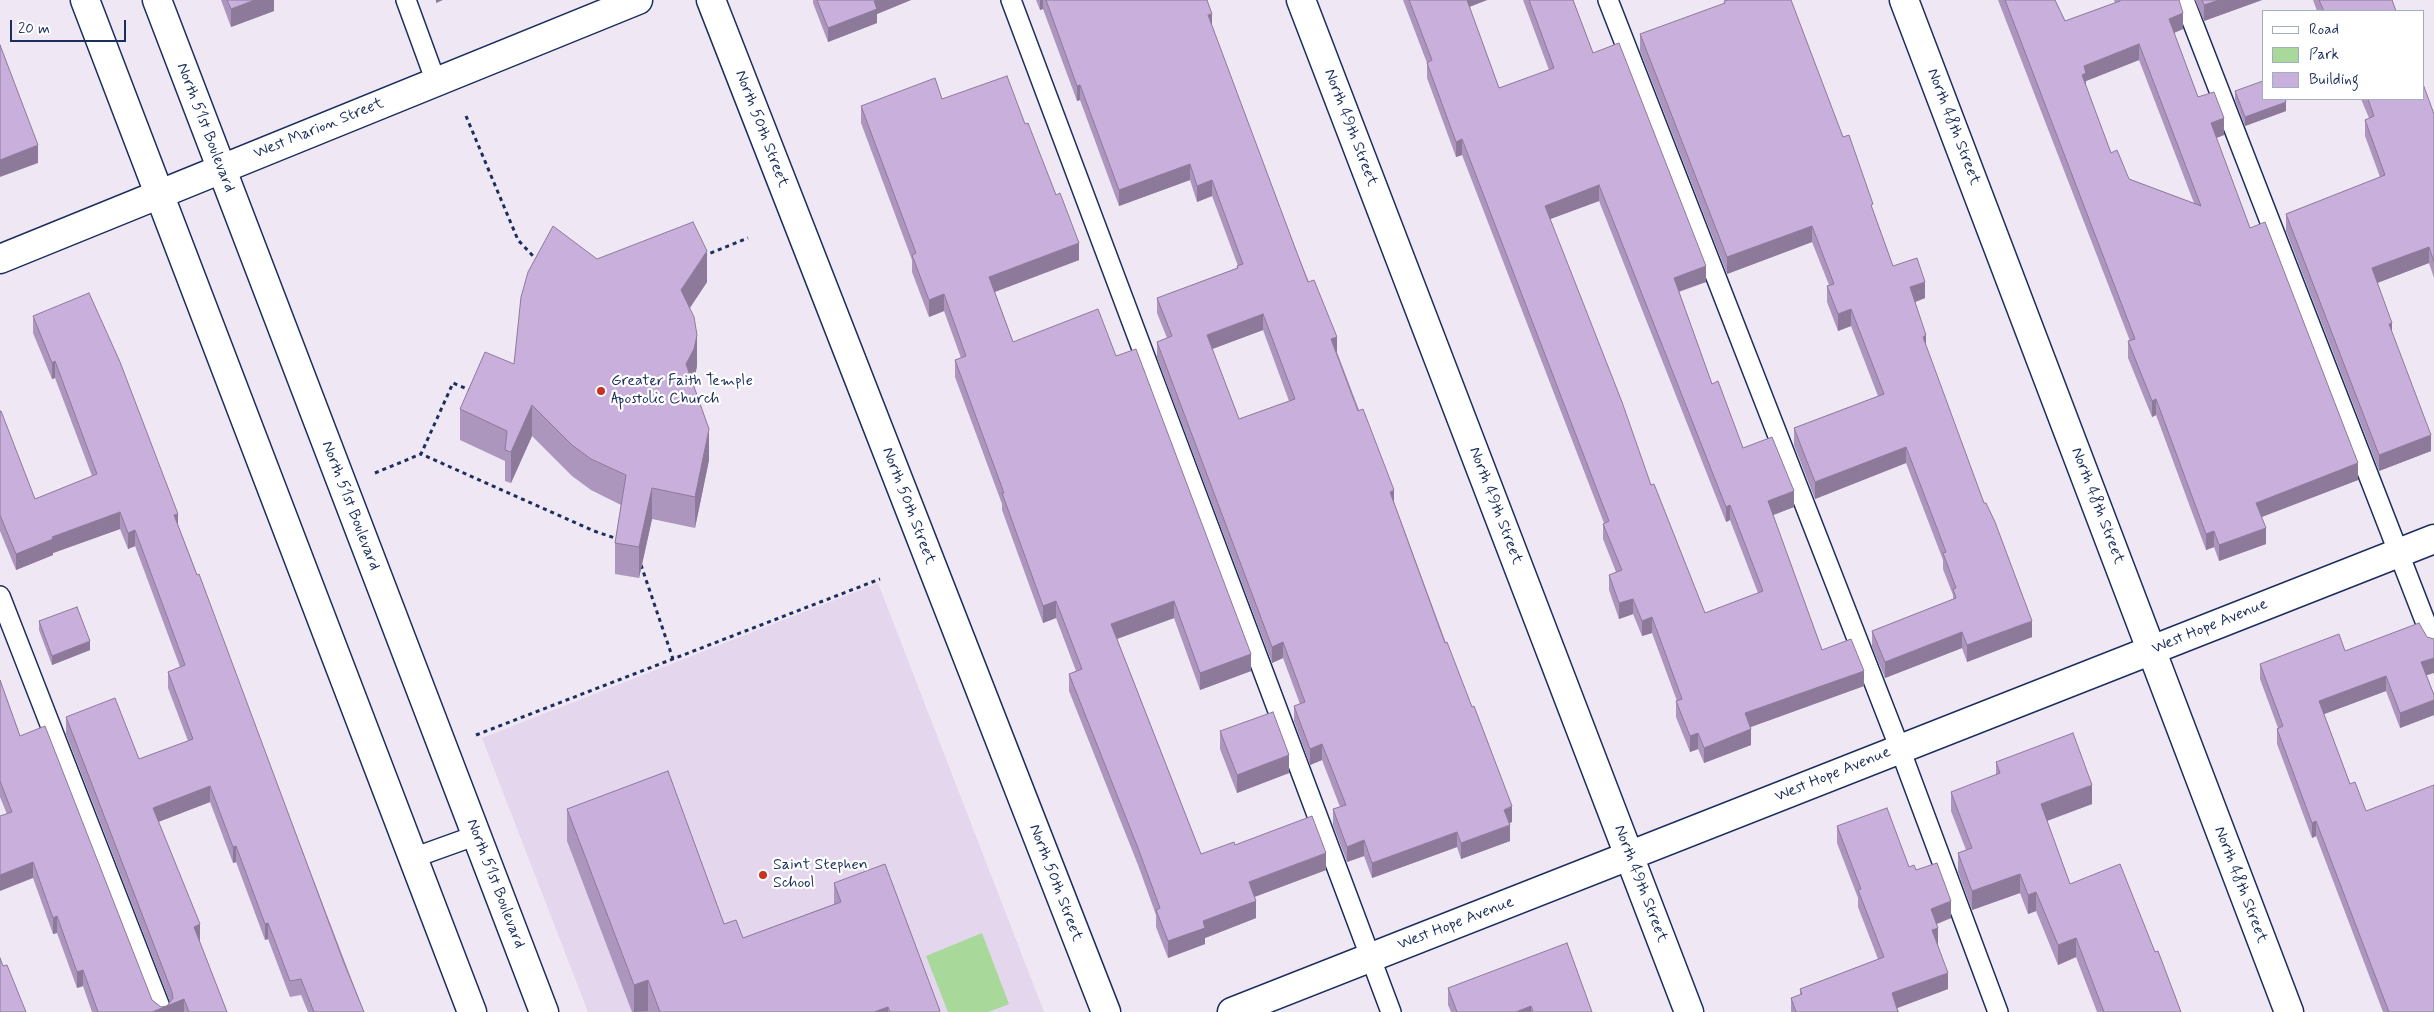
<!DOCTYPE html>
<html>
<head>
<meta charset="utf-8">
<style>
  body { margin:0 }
  #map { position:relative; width:2434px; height:1012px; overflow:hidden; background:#efe7f4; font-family:Mynerve,sans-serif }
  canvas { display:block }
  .legend { position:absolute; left:2262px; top:10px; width:162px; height:90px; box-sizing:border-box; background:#fff; border:1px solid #a4acbf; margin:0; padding:6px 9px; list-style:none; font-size:15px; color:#1b2f5e }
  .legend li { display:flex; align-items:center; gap:10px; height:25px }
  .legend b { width:25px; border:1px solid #a4acbf }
  .scale { position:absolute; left:10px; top:20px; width:116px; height:22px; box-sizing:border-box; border:2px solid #1b2f5e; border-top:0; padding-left:6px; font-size:15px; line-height:18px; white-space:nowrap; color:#1b2f5e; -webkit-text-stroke:4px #fff; paint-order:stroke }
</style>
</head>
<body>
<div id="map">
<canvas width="2434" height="1012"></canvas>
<ul class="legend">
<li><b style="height:6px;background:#fff"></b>Road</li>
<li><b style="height:14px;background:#a8d99a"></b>Park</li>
<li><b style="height:14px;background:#c9afdc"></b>Building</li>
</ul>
<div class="scale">20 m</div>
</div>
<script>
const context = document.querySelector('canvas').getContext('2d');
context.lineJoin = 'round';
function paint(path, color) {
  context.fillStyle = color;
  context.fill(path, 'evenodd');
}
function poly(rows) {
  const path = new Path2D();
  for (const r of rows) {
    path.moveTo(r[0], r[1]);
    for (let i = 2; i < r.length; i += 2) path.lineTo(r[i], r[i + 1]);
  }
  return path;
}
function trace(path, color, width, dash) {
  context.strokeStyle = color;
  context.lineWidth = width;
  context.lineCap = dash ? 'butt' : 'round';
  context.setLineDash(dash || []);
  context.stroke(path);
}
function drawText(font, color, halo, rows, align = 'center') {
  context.font = font + ' Mynerve,sans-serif';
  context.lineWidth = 4.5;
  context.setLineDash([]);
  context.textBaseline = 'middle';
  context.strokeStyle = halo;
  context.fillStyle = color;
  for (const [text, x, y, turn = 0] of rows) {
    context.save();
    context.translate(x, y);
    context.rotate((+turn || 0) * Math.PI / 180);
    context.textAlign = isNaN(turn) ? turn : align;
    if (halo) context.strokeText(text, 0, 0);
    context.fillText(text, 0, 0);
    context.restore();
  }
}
const built = poly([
  [878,583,1044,1012,588,1012,482,738]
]);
const green = poly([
  [982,933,1009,1004,988,1012,948,1012,926,956]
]);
const path = poly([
  [466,116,518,240,534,257],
  [703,256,748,238],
  [472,391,453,383,421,454,594,531,618,539],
  [375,473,421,454],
  [641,565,673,659],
  [476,735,880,579]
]);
const service = poly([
  [406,0,436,82],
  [1011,0,1391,1012],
  [1608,0,1900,749,1998,1012],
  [2184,0,2434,644],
  [0,596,162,1012],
  [413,858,477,835]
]);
const minor = poly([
  [711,0,1106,1012],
  [1301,0,1689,1012],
  [1904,0,2289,1012],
  [0,259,638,0],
  [1232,1012,2434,539]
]);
const tertiary = poly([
  [85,0,472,1012],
  [157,0,544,1012]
]);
const wall = poly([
  [221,0,274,0,274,11,231,27],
  [813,0,911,0,877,14,877,23,828,42,813,3],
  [1036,0,1207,0,1212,27,1294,245,1337,352,1394,502,1512,822,1509,823,1510,841,1461,859,1457,847,1372,878,1364,856,1347,862,1333,825,1333,809,1340,807,1322,760,1310,765,1294,721,1294,706,1300,704,1283,658,1272,663,1157,358,1157,342,1167,338,1157,313,1157,298,1237,268,1237,266,1238,266,1212,196,1197,202,1190,180,1119,206,1080,100,1077,101,1043,9,1040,10],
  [1263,330,1289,401,1239,419,1212,349],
  [1403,0,1487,0,1469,7,1499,88,1549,70,1523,0,1573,0,1593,53,1706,282,1679,292,1712,384,1743,448,1794,507,1773,515,1822,650,1864,686,1751,727,1751,745,1704,763,1698,749,1690,752,1676,717,1676,701,1677,701,1652,633,1642,636,1633,614,1619,619,1609,590,1609,575,1616,572,1603,539,1603,524,1604,523,1462,155,1456,157,1427,78,1427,63],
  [1599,201,1726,522,1730,520,1758,593,1705,613,1651,485,1550,219],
  [1998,0,2055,0,2065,21,2115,3,2114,0,2179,0,2183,29,2174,33,2198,97,2224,135,2216,138,2250,228,2358,480,2262,517,2266,544,2219,561,2214,547,2206,550,2156,415,2152,417,2128,358,2128,341,2130,341],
  [2139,60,2194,203,2129,179,2111,153,2086,86,2086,81],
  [2195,0,2262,0,2204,21],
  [2313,0,2392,0,2396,11,2317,11],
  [1724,1,1843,137,1873,211,1893,266,1925,298,1915,302,1926,347,2032,637,1967,662,1962,648,1885,678,1872,647,1872,631,1953,599,1953,595,1943,569,1943,560,1906,463,1815,499,1794,445,1794,428,1878,396,1851,326,1838,331,1827,302,1827,286,1829,285,1812,242,1727,274,1640,51,1640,34,1724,4],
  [2235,91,2286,111,2245,126,2235,100],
  [942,99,1025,124,1079,260,995,292,1013,342,1116,356,1251,671,1200,690,1174,618,1117,639,1201,854,1235,845,1326,870,1254,897,1256,918,1205,938,1205,944,1168,958,1156,927,1156,915,1138,865,1069,691,1069,674,1076,671,1056,618,1043,623,1002,510,1002,504,955,377,955,360,961,358,944,311,929,317,912,272,912,260,861,123,861,106],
  [2361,99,2423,99,2434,114,2434,278,2429,263,2377,283,2392,333,2431,451,2379,471,2286,231,2286,214,2380,177,2365,136,2365,120,2369,118],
  [597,259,707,282,690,308,697,366,694,380,692,382,709,460,695,528,652,519,639,578,615,574,615,543,621,505,591,490,572,476,532,436,511,483,505,481,505,461,460,440,460,409,514,364],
  [33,316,178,525,364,1012,308,1012,301,995,290,997,268,939,265,940,236,862,233,863,210,802,158,822,199,941,227,1012,92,1012,83,986,77,988,57,933,53,934,33,878,0,797,0,680,20,736,152,1000,161,1007,167,1006,170,1002,66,734,66,717,139,759,188,741,168,688,168,672,180,667,135,546,128,549,120,529,53,553,53,555,16,570,0,531,0,411,35,499,92,476,55,378,52,379,33,333],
  [39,621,90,650,52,665,39,630],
  [2345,651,2427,676,2434,695,2434,715,2400,728,2386,691,2324,714,2434,1012,2383,1012,2316,836,2312,838,2277,744,2277,729,2278,728,2260,679,2260,664],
  [1220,731,1289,773,1237,793,1220,749],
  [1996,762,2092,804,2047,821,2070,884,2155,952,2181,1012,2097,1012,2076,957,2058,965,2036,911,2028,914,2020,893,1972,910,1958,872,1958,853,1966,850,1951,811,1951,792,1996,775],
  [567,809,743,938,834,904,834,883,940,1012,632,1012,567,841],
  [1837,826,1909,867,1916,870,1951,918,1937,924,1938,945,1948,989,1897,1008,1899,1012,1791,1012,1791,998,1800,995,1800,989,1878,959,1858,907,1858,898,1837,843],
  [1448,988,1592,1012,1451,1012,1448,1005]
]);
const shadedWall = poly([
  [255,0,274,0,274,11,231,27,231,9],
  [436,0,443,0,436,3],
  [877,0,911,0,877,14,877,23,828,42,828,28],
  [1040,0,1043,0,1043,9,1040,10],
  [1464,0,1487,0,1464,9],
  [2219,0,2262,0,2204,21,2204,5],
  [2183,13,2183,29,2169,35,2169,19],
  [1212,14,1212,29,1208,15],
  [2139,44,2139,60,2086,81,2086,90,2082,75,2084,66],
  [1080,85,1080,100,1077,101,1077,86],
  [2286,102,2286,111,2245,126,2245,117],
  [2224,118,2224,135,2211,140,2211,123],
  [1462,139,1462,155,1456,157,1456,142],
  [38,145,38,163,0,177,0,160],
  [1190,164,1190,180,1119,206,1119,190],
  [1212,180,1212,196,1197,202,1197,186],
  [1599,185,1599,201,1545,221,1545,206],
  [1812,226,1812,242,1727,274,1727,257],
  [1079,243,1079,260,989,294,989,277],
  [2429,247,2429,263,2372,285,2372,268],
  [707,251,707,282,681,321,681,290],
  [1706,266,1706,282,1674,293,1674,278],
  [1925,282,1925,298,1910,304,1910,287],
  [944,294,944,311,929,317,929,300],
  [1851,309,1851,326,1838,331,1838,314],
  [1263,314,1263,330,1207,351,1207,335],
  [2392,323,2392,339,2389,324],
  [697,335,697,366,694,380,686,395,686,364],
  [1926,335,1926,351,1923,337],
  [1337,337,1337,352,1331,355,1331,339],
  [55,361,55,378,52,379,52,363],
  [2156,399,2156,415,2152,417,2152,401],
  [532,405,532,436,511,483,511,452],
  [709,429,709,460,695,528,695,497],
  [2431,435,2431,451,2379,471,2379,455],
  [1906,447,1906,463,1815,499,1815,482],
  [2358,463,2358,480,2256,519,2256,503],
  [652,488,652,519,639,578,639,547],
  [1394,490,1394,506,1390,492],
  [1794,491,1794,507,1768,517,1768,501],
  [1730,505,1730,520,1726,522,1726,507],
  [120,512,120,529,53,553,53,555,16,570,16,554,52,537],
  [178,514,178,530,174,515],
  [2266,528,2266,544,2219,561,2219,545],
  [135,530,135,546,128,549,128,533],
  [2214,531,2214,547,2206,550,2206,534],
  [1633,599,1633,614,1619,619,1619,603],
  [1056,601,1056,618,1043,623,1043,606],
  [1174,601,1174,618,1111,641,1111,624],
  [1652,617,1652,633,1642,636,1642,621],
  [2032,621,2032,637,1967,662,1967,645],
  [1962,632,1962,648,1885,678,1885,662],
  [90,641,90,650,52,665,52,656],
  [1283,642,1283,658,1272,663,1272,647],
  [1251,654,1251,671,1200,690,1200,673],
  [2434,658,2434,673,2421,677,2421,662],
  [1864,671,1864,686,1745,729,1745,713],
  [2386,676,2386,691,2319,716,2319,701],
  [2434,700,2434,715,2400,728,2400,713],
  [1751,729,1751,745,1704,763,1704,748],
  [1698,733,1698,749,1690,752,1690,736],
  [1322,744,1322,760,1310,765,1310,749],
  [1289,755,1289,773,1237,793,1237,775],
  [2092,785,2092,804,2041,823,2041,804],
  [210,786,210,802,153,824,153,808],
  [1512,806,1512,822,1504,825,1504,810],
  [2316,821,2316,836,2312,838,2312,823],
  [1510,825,1510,841,1461,859,1461,843],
  [1457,832,1457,847,1372,878,1372,863],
  [1364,840,1364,856,1347,862,1347,847],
  [236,846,236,862,233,863,233,847],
  [1326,853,1326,870,1249,899,1249,882],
  [33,862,33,878,0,891,0,875],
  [2020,874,2020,893,1972,910,1972,891],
  [2036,892,2036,911,2028,914,2028,895],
  [1256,901,1256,918,1205,938,1205,944,1168,958,1168,941,1203,921],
  [1951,901,1951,918,1931,926,1931,909],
  [57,916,57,933,53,934,53,918],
  [268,923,268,939,265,940,265,924],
  [200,924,200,941,194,943,194,927],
  [1938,928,1938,945,1932,947,1932,930],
  [2076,938,2076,957,2058,965,2058,945],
  [83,970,83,986,77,988,77,972],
  [1948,973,1948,989,1892,1010,1892,993],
  [648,980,648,1011,634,1012,634,985],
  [184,999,184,1012,152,1012],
  [1531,1006,1531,1012,1516,1012],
  [888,1007,888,1012,874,1012]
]);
const building = poly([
  [227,0,255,0,231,9,227,0],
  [817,0,877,0,874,1,877,9,828,28,817,0],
  [1046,0,1207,0,1212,14,1208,15,1294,245,1308,282,1314,280,1337,337,1331,339,1358,411,1363,409,1394,490,1390,492,1445,643,1447,642,1472,707,1474,706,1512,806,1504,810,1510,825,1461,843,1457,832,1372,863,1364,840,1347,847,1333,809,1346,805,1322,744,1310,749,1294,706,1305,702,1283,642,1272,647,1157,342,1172,336,1157,298,1238,268,1237,266,1243,264,1212,180,1197,186,1190,164,1119,190,1080,85,1077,86,1046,0],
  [1263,314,1295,399,1239,419,1207,335,1263,314],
  [1409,0,1467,0,1499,88,1554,68,1529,0,1573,0,1593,53,1619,43,1706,266,1674,278,1712,384,1718,381,1743,448,1772,437,1794,491,1768,501,1822,650,1851,639,1864,671,1745,713,1751,729,1704,748,1698,733,1690,736,1676,701,1682,699,1652,617,1642,621,1633,599,1619,603,1609,575,1622,570,1603,524,1609,521,1462,139,1456,142,1427,63,1432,60,1409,0],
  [1599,185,1726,507,1730,505,1763,591,1705,613,1654,484,1651,485,1622,402,1545,206,1599,185],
  [1728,0,1791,0,1843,137,1849,135,1873,204,1871,205,1893,266,1917,258,1925,282,1910,287,1926,335,1923,337,1984,503,1986,503,1995,522,2032,621,1967,645,1962,632,1885,662,1872,631,1956,598,1953,589,1956,588,1943,553,1946,552,1906,447,1815,482,1794,428,1884,394,1851,309,1838,314,1827,286,1834,284,1812,226,1727,257,1640,34,1725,3,1724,1,1728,0],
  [2005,0,2055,0,2065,21,2120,1,2120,0,2179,0,2183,13,2169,19,2198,97,2214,92,2224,118,2211,123,2250,228,2265,222,2358,463,2256,503,2266,528,2219,545,2214,531,2206,534,2156,399,2152,401,2128,341,2135,339,2005,0],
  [2139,44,2201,206,2129,179,2117,150,2111,153,2082,75,2086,73,2084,66,2139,44],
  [2202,0,2219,0,2204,5,2202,0],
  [2319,0,2392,0,2396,11,2324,11,2319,0],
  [0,45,38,145,0,160,0,45],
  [1007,76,1025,124,1028,123,1056,195,1060,193,1079,243,989,277,1013,342,1098,309,1116,356,1136,349,1251,654,1200,673,1174,601,1111,624,1201,854,1234,842,1235,845,1312,816,1326,853,1249,882,1256,901,1203,921,1205,928,1168,941,1156,910,1160,908,1138,848,1069,674,1082,669,1056,601,1043,606,1002,493,1004,493,955,360,966,356,944,294,929,300,912,255,916,253,861,106,935,78,942,99,1007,76],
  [2263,81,2263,99,2285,99,2286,102,2245,117,2235,91,2263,81],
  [2423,84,2434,114,2434,262,2429,247,2372,268,2392,323,2389,324,2431,435,2379,455,2286,214,2385,175,2365,120,2374,116,2368,99,2423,99,2423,84],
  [693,222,707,251,681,290,694,317,697,335,694,349,686,364,709,429,695,497,652,488,639,547,615,543,626,475,591,459,572,445,532,405,511,452,505,450,507,431,460,409,485,352,514,364,521,297,528,272,553,226,597,259,693,222],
  [89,293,120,362,178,514,174,515,197,575,199,574,344,963,364,1012,314,1012,301,979,290,981,268,923,265,924,236,846,233,847,210,786,153,808,200,924,194,927,227,1012,189,1012,184,999,152,1012,98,1012,83,970,77,972,57,916,53,918,33,862,0,875,0,816,12,812,0,781,0,680,20,736,45,726,152,1000,161,1007,167,1006,173,998,172,992,66,717,115,698,139,759,193,739,168,672,185,665,135,530,128,533,120,512,52,537,53,539,16,554,0,515,0,411,1,411,35,499,97,474,55,361,52,363,33,316,89,293],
  [77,607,90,641,52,656,39,621,77,607],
  [2419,623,2427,637,2434,639,2434,658,2421,662,2434,695,2434,700,2400,713,2386,676,2319,701,2350,784,2355,782,2366,811,2434,785,2434,1012,2389,1012,2316,821,2312,823,2277,729,2283,726,2260,664,2339,634,2345,651,2419,623],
  [1273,712,1289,755,1237,775,1220,731,1273,712],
  [2073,733,2092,785,2041,804,2070,884,2120,864,2155,952,2158,951,2181,1012,2104,1012,2076,938,2058,945,2036,892,2028,895,2020,874,1972,891,1958,853,1972,848,1951,792,2000,773,1996,762,2073,733],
  [668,771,724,924,736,920,743,938,841,902,834,883,885,864,940,1011,938,1012,890,1012,888,1007,874,1012,660,1012,648,980,634,985,567,809,668,771],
  [1887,808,1909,867,1914,865,1916,870,1937,863,1951,901,1931,909,1938,928,1932,930,1948,973,1892,993,1898,1012,1796,1012,1791,998,1802,994,1800,989,1884,957,1858,890,1861,889,1837,826,1887,808],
  [1567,943,1592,1012,1533,1012,1531,1006,1516,1012,1457,1012,1448,988,1567,943],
  [0,958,3,966,7,965,26,1012,0,1012,0,958]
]);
const markers = [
  [601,391,5,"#c8321e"],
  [763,875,5,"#c8321e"]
];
const streetNames = [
  ["North 48th Street",1953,127,69],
  ["North 51st Boulevard",205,128,69],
  ["North 49th Street",1350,128,69],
  ["West Marion Street",319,129,-22],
  ["North 50th Street",761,129,69],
  ["North 51st Boulevard",350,506,69],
  ["North 50th Street",908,506,69],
  ["North 49th Street",1495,506,69],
  ["North 48th Street",2097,506,69],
  ["West Hope Avenue",2210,627,-22],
  ["West Hope Avenue",1833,775,-22],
  ["North 50th Street",1055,883,69],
  ["North 51st Boulevard",495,884,69],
  ["North 49th Street",1640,884,69],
  ["North 48th Street",2240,885,69],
  ["West Hope Avenue",1456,924,-21]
];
const poiNames = [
  ["Greater Faith Temple",611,382],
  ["Apostolic Church",611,400],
  ["Saint Stephen",773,866],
  ["School",773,884]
];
paint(built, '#e4d6ed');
paint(green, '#a8d99a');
trace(service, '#1b2f5e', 22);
trace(minor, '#1b2f5e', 31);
trace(tertiary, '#1b2f5e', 31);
trace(path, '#1b2f5e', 3, [4, 4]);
trace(service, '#fff', 19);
trace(minor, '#fff', 28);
trace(tertiary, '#fff', 28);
paint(wall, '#ad96bd');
paint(shadedWall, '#8d7a9a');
paint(building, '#c9afdc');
trace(building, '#8d7a9a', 1);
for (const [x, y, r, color] of markers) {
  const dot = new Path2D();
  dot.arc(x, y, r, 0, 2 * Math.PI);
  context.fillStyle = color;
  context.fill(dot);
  trace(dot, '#fff', 2);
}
drawText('16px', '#1b2f5e', '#fff', streetNames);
drawText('16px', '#1b2f5e', '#fff', poiNames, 'left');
</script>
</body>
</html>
